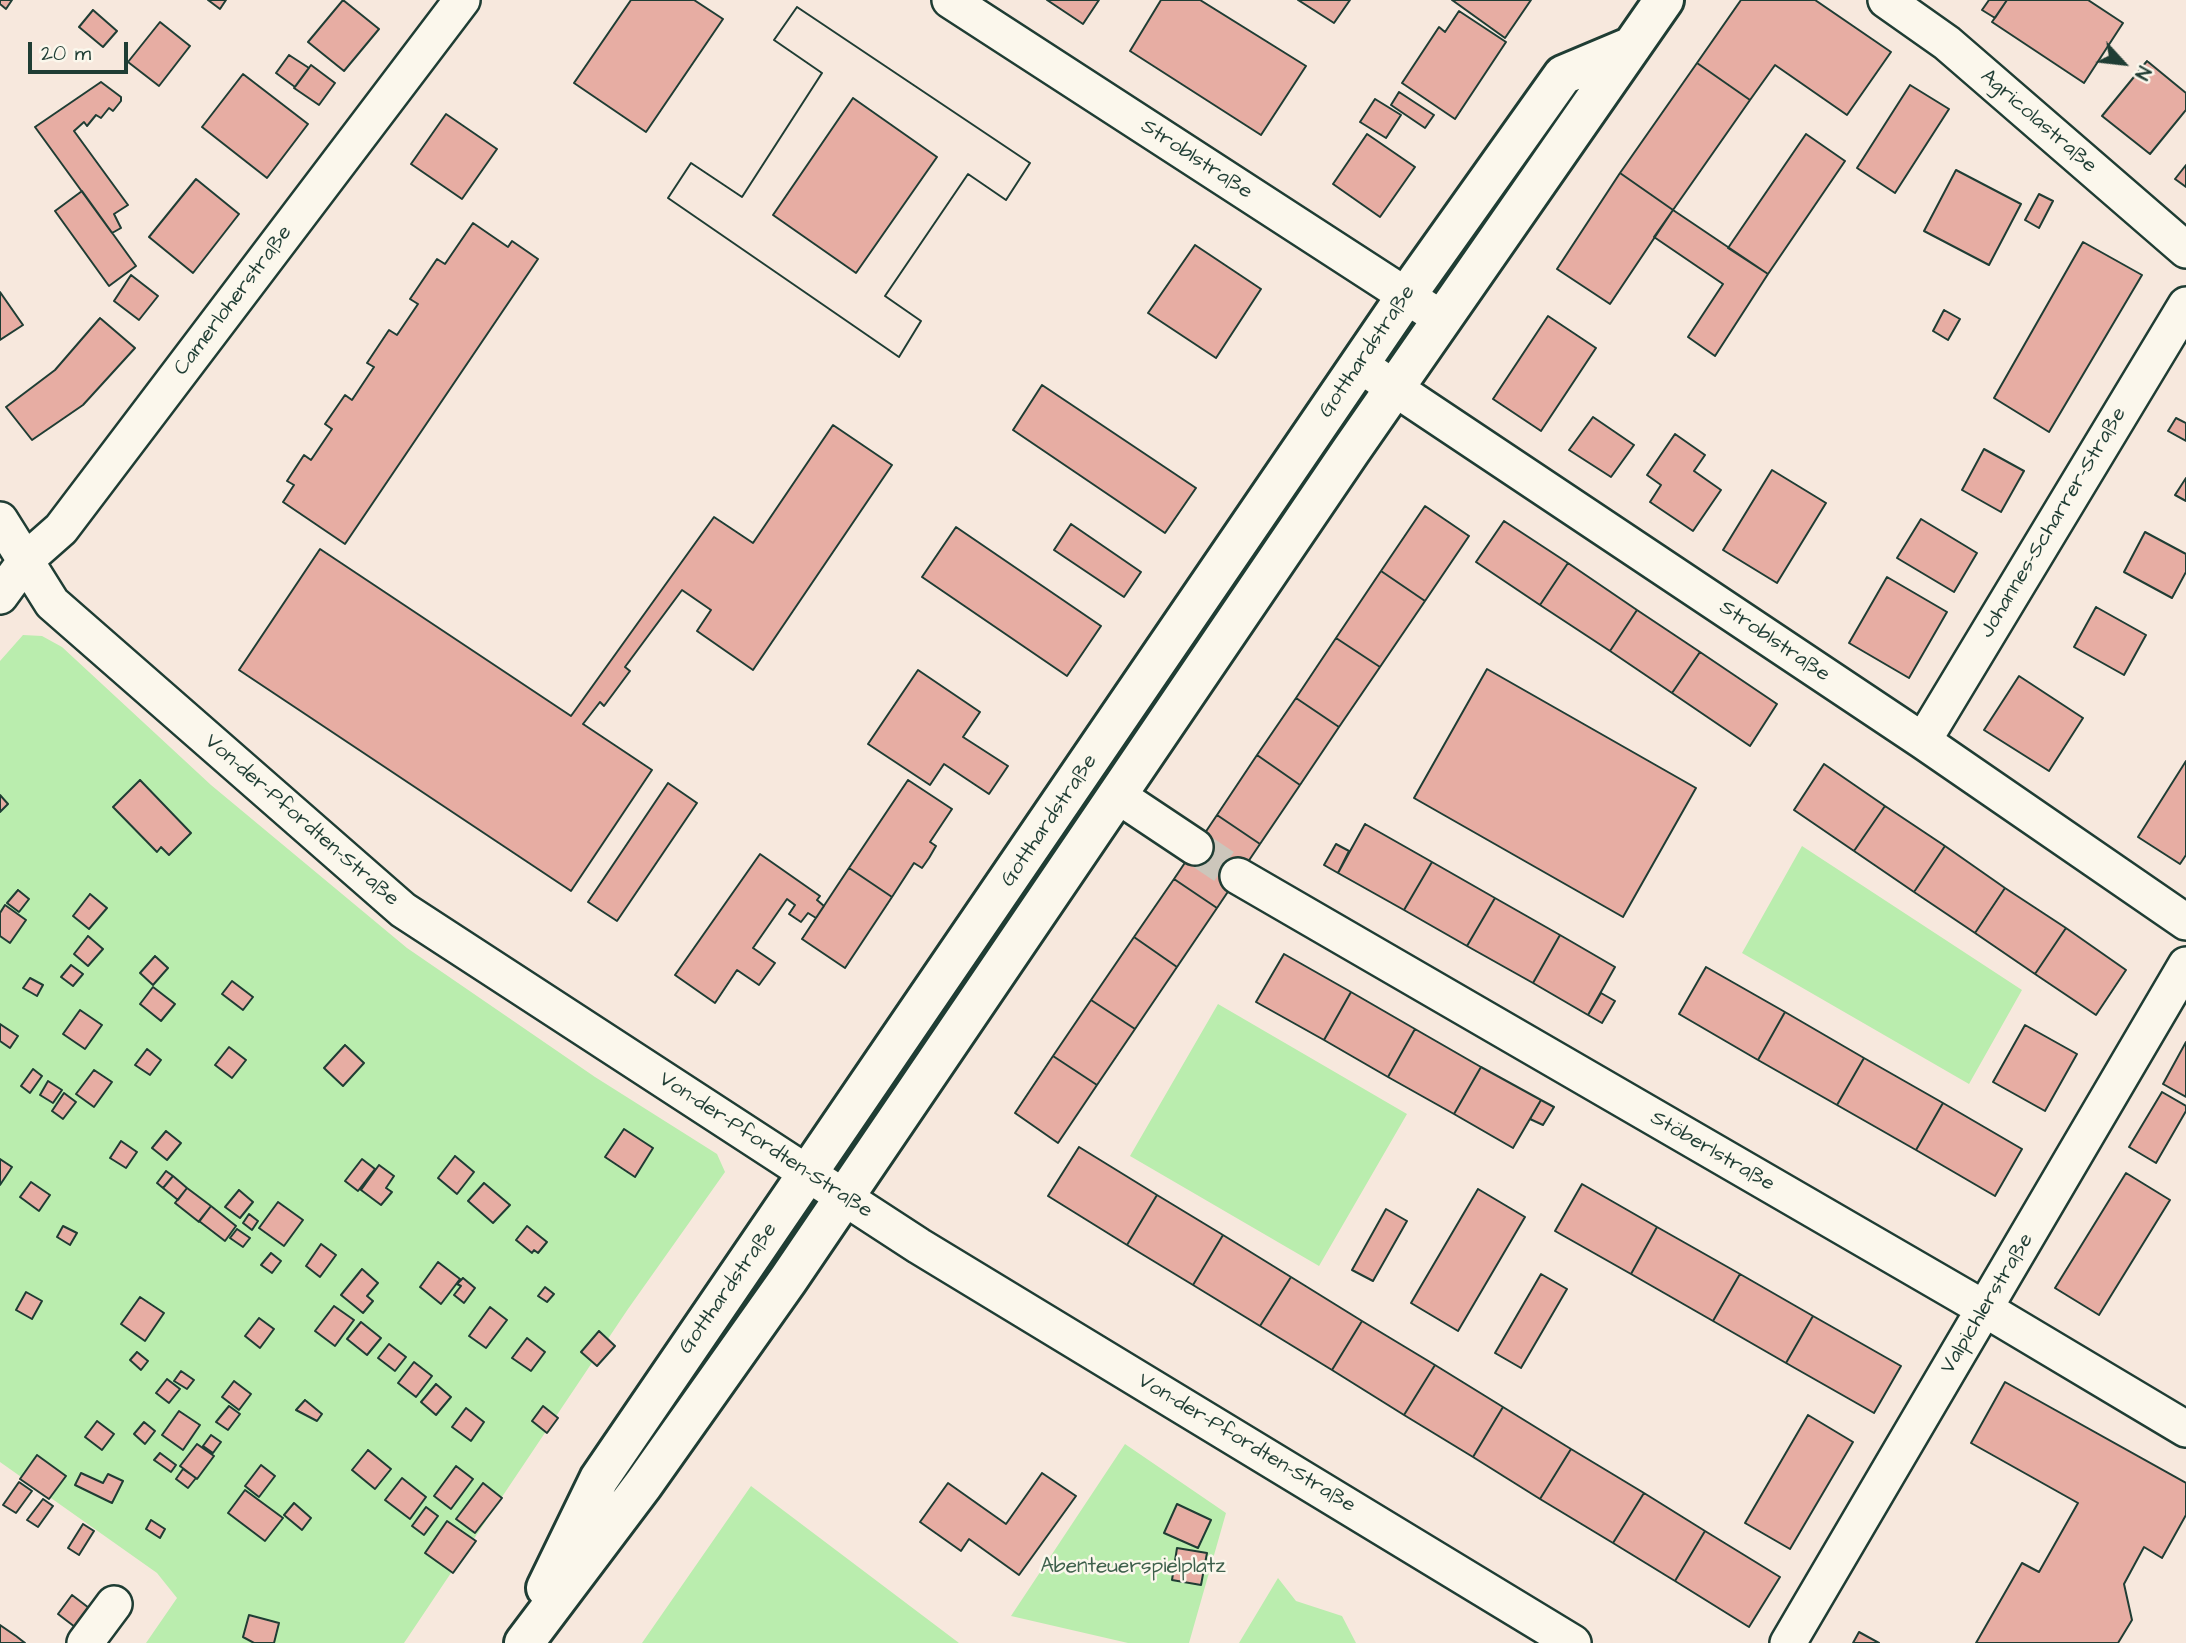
<!DOCTYPE html>
<html>
<head>
<meta charset="utf-8">
<style>
  body { margin:0 }
  #map { position:relative; width:2186px; height:1643px; overflow:hidden; background:#f7e8dd; font-family:"Architects Daughter",sans-serif }
  canvas { display:block }
  .north { position:absolute; left:2088px; top:28px; width:70px; height:70px; -webkit-text-stroke:5px #fbf7ec; paint-order:stroke; rotate:117deg; font-size:19px; font-weight:700; line-height:28px; text-align:center; color:#1f3d34 }
  .north::after { content:''; display:block; margin:auto; width:24px; height:32px; background:#1f3d34; clip-path:polygon(50% 0,100% 100%,50% 72%,0 100%) }
  .scale { position:absolute; left:28px; top:42px; width:100px; height:32px; box-sizing:border-box; border:4px solid #1f3d34; border-top:0; padding-left:9px; font-size:21px; line-height:24px; white-space:nowrap; color:#1f3d34; -webkit-text-stroke:5px #fbf7ec; paint-order:stroke }
</style>
</head>
<body>
<div id="map">
<canvas width="2186" height="1643"></canvas>
<div class="north">N</div>
<div class="scale">20 m</div>
</div>
<script>
const context = document.querySelector('canvas').getContext('2d');
context.lineJoin = 'round';
function paint(path, color) {
  context.fillStyle = color;
  context.fill(path, 'evenodd');
}
function poly(rows) {
  const path = new Path2D();
  for (const r of rows) {
    path.moveTo(r[0], r[1]);
    for (let i = 2; i < r.length; i += 2) path.lineTo(r[i], r[i + 1]);
  }
  return path;
}
function trace(path, color, width, dash) {
  context.strokeStyle = color;
  context.lineWidth = width;
  context.lineCap = dash ? 'butt' : 'round';
  context.setLineDash(dash || []);
  context.stroke(path);
}
function drawText(font, color, halo, rows, align = 'center') {
  context.font = font + ' "Architects Daughter",sans-serif';
  context.lineWidth = 5;
  context.setLineDash([]);
  context.textBaseline = 'middle';
  context.strokeStyle = halo;
  context.fillStyle = color;
  for (const [text, x, y, turn = 0] of rows) {
    context.save();
    context.translate(x, y);
    context.rotate((+turn || 0) * Math.PI / 180);
    context.textAlign = isNaN(turn) ? turn : align;
    if (halo) context.strokeText(text, 0, 0);
    context.fillText(text, 0, 0);
    context.restore();
  }
}
const green = poly([
  [23,635,42,636,62,647,211,785,407,948,595,1077,717,1154,725,1172,628,1309,404,1643,146,1643,177,1598,157,1573,0,1462,0,661],
  [1802,846,2022,990,1969,1084,1742,953],
  [1218,1004,1407,1114,1319,1266,1130,1156],
  [1125,1444,1226,1513,1189,1643,1128,1643,1011,1616],
  [751,1486,959,1643,642,1643],
  [1278,1578,1296,1601,1342,1616,1356,1643,1239,1643]
]);
const building = poly([
  [0,0,12,0,6,9,0,4,0,0],
  [208,0,226,0,220,9,208,0],
  [343,0,379,29,344,71,308,42,343,0],
  [631,0,694,0,723,19,646,132,574,83,631,0],
  [1047,0,1099,0,1083,24,1047,0],
  [1161,0,1200,0,1306,66,1261,135,1130,51,1161,0],
  [1298,0,1350,0,1334,23,1298,0],
  [1452,0,1531,0,1505,38,1452,0],
  [1741,0,1815,0,1891,52,1847,115,1775,65,1750,100,1697,63,1741,0],
  [1989,0,2007,0,1995,18,1982,10,1989,0],
  [2007,0,2088,0,2123,23,2084,83,1992,22,2007,0],
  [797,7,1030,163,1006,200,968,174,885,296,921,321,899,357,668,198,691,163,742,197,822,73,774,40,797,7],
  [853,98,937,157,856,273,773,215,853,98],
  [797,7,1030,163,1006,200,968,174,885,296,921,321,899,357,668,198,691,163,742,197,822,73,774,40,797,7],
  [93,10,117,31,103,47,79,27,93,10],
  [1459,11,1506,42,1455,119,1402,83,1439,27,1445,32,1459,11],
  [160,22,190,46,159,86,128,62,160,22],
  [289,55,309,68,295,87,276,73,289,55],
  [2147,61,2186,93,2186,110,2150,154,2102,116,2147,61],
  [1697,63,1750,100,1673,210,1620,173,1697,63],
  [311,65,335,83,319,105,294,88,311,65],
  [243,74,308,124,267,178,202,127,243,74],
  [101,82,121,97,121,101,113,111,109,108,101,118,96,115,87,126,84,122,74,131,128,205,114,214,121,228,112,233,35,127,101,82],
  [1910,85,1949,109,1895,193,1857,168,1910,85],
  [1399,92,1434,115,1425,128,1391,105,1399,92],
  [1375,99,1401,115,1386,138,1360,122,1375,99],
  [446,114,497,149,462,199,411,164,446,114],
  [1367,134,1415,167,1380,217,1333,184,1367,134],
  [1806,134,1845,161,1768,274,1728,248,1806,134],
  [2186,165,2186,187,2175,179,2186,165],
  [1956,170,2021,204,1989,265,1924,231,1956,170],
  [1620,173,1673,210,1610,304,1557,269,1620,173],
  [196,179,239,214,193,273,149,237,196,179],
  [82,191,136,266,109,286,55,211,82,191],
  [2039,194,2053,201,2039,228,2025,220,2039,194],
  [1673,210,1768,274,1715,356,1688,337,1723,284,1654,237,1673,210],
  [473,223,508,247,512,241,538,259,345,544,283,502,294,485,287,481,304,455,311,460,332,429,325,424,345,395,352,400,374,367,367,363,389,330,397,335,418,304,410,299,437,259,445,264,473,223],
  [2083,242,2142,275,2049,432,1994,398,2083,242],
  [1195,245,1261,289,1216,358,1148,313,1195,245],
  [131,275,158,296,139,320,114,301,131,275],
  [0,292,23,325,0,340,0,292],
  [1944,310,1960,319,1948,340,1933,331,1944,310],
  [1548,316,1596,348,1541,431,1493,399,1548,316],
  [100,318,135,348,83,405,32,440,6,407,55,370,100,318],
  [1042,385,1196,488,1165,533,1013,430,1042,385],
  [1593,417,1634,445,1611,477,1569,450,1593,417],
  [2176,418,2186,423,2186,441,2168,431,2176,418],
  [833,425,892,465,753,670,697,631,711,610,682,590,625,667,630,671,604,706,600,702,583,724,652,770,571,891,239,670,320,549,571,716,714,517,753,543,833,425],
  [1675,434,1705,455,1694,471,1721,490,1693,531,1650,502,1661,485,1647,475,1675,434],
  [1984,449,2024,471,2001,512,1962,490,1984,449],
  [1772,470,1826,503,1777,583,1723,550,1772,470],
  [2186,478,2186,501,2175,495,2186,478],
  [1425,506,1469,536,1425,601,1381,571,1425,506],
  [1921,519,1977,553,1954,592,1897,558,1921,519],
  [1504,521,1568,563,1540,605,1476,562,1504,521],
  [1071,524,1141,572,1124,597,1054,550,1071,524],
  [956,527,1101,626,1067,676,922,577,956,527],
  [2145,532,2186,554,2186,572,2172,598,2124,572,2145,532],
  [1568,563,1637,610,1610,651,1540,605,1568,563],
  [1381,571,1425,601,1380,667,1336,638,1381,571],
  [1887,577,1947,612,1909,678,1849,643,1887,577],
  [2096,607,2146,635,2124,675,2074,647,2096,607],
  [1637,610,1700,652,1672,693,1610,651,1637,610],
  [1336,638,1380,667,1339,727,1296,698,1336,638],
  [1700,652,1777,704,1750,746,1672,693,1700,652],
  [1487,669,1696,788,1623,917,1414,798,1487,669],
  [918,670,980,712,963,737,1008,766,989,794,944,764,930,785,868,744,918,670],
  [2019,676,2083,718,2049,771,1984,730,2019,676],
  [1296,698,1339,727,1300,785,1257,755,1296,698],
  [1257,755,1300,785,1260,844,1217,815,1257,755],
  [2186,761,2186,855,2180,864,2138,837,2186,761],
  [1824,764,1885,806,1854,851,1794,810,1824,764],
  [140,780,191,833,169,855,161,847,157,852,113,807,140,780],
  [908,780,952,809,930,842,936,846,929,858,922,868,914,863,892,897,849,868,908,780],
  [668,783,697,803,617,921,588,902,668,783],
  [0,795,8,804,0,812,0,795],
  [1885,806,1945,846,1914,892,1854,851,1885,806],
  [1217,815,1260,844,1217,908,1174,879,1217,815],
  [1365,824,1432,862,1404,910,1338,873,1365,824],
  [1336,844,1349,851,1338,873,1324,865,1336,844],
  [1945,846,2005,888,1975,933,1914,892,1945,846],
  [760,854,820,896,817,900,824,906,816,918,808,913,801,922,789,914,795,905,787,899,753,948,775,963,759,985,737,970,715,1003,675,975,760,854],
  [1432,862,1495,898,1467,946,1404,910,1432,862],
  [849,868,892,897,845,968,802,939,849,868],
  [1174,879,1217,908,1177,967,1134,937,1174,879],
  [2005,888,2066,928,2035,974,1975,933,2005,888],
  [18,890,29,899,19,912,7,903,18,890],
  [90,894,107,908,89,929,73,916,90,894],
  [1495,898,1560,935,1533,983,1467,946,1495,898],
  [5,905,26,920,10,943,0,936,0,913,5,905],
  [2066,928,2126,970,2096,1015,2035,974,2066,928],
  [1560,935,1615,967,1588,1015,1533,983,1560,935],
  [88,936,103,949,88,966,74,954,88,936],
  [1134,937,1177,967,1135,1029,1091,1000,1134,937],
  [1284,954,1351,992,1324,1040,1256,1002,1284,954],
  [155,956,168,968,153,985,140,973,155,956],
  [71,965,83,974,73,986,61,977,71,965],
  [1706,967,1785,1012,1758,1060,1679,1014,1706,967],
  [30,978,43,985,37,996,23,988,30,978],
  [232,981,253,997,243,1010,222,994,232,981],
  [153,987,175,1004,161,1021,140,1004,153,987],
  [1351,992,1415,1029,1388,1077,1324,1040,1351,992],
  [1601,993,1615,1001,1602,1023,1588,1015,1601,993],
  [1091,1000,1135,1029,1097,1085,1053,1056,1091,1000],
  [80,1010,102,1025,85,1049,63,1034,80,1010],
  [1785,1012,1864,1058,1837,1105,1758,1060,1785,1012],
  [0,1024,18,1036,10,1048,0,1041,0,1024],
  [2025,1025,2077,1054,2045,1111,1993,1082,2025,1025],
  [1415,1029,1481,1067,1454,1114,1388,1077,1415,1029],
  [2186,1042,2186,1097,2163,1084,2186,1042],
  [345,1045,364,1063,343,1086,324,1068,345,1045],
  [229,1047,246,1060,232,1078,215,1065,229,1047],
  [147,1049,161,1060,150,1075,135,1065,147,1049],
  [1053,1056,1097,1085,1058,1143,1015,1113,1053,1056],
  [1864,1058,1943,1103,1916,1150,1837,1105,1864,1058],
  [1481,1067,1541,1100,1513,1148,1454,1114,1481,1067],
  [33,1069,42,1076,30,1093,21,1086,33,1069],
  [94,1070,112,1082,94,1107,76,1094,94,1070],
  [48,1081,62,1090,53,1103,40,1095,48,1081],
  [2162,1092,2186,1106,2186,1111,2156,1163,2129,1147,2162,1092],
  [64,1093,76,1102,63,1119,52,1111,64,1093],
  [1541,1100,1554,1107,1543,1125,1530,1119,1541,1100],
  [1943,1103,2022,1149,1995,1196,1916,1150,1943,1103],
  [624,1129,653,1148,635,1177,605,1157,624,1129],
  [166,1131,181,1143,167,1160,152,1148,166,1131],
  [121,1141,137,1152,126,1168,110,1158,121,1141],
  [1079,1147,1157,1195,1127,1245,1048,1196,1079,1147],
  [455,1156,474,1172,457,1194,438,1178,455,1156],
  [0,1159,12,1167,0,1185,0,1159],
  [362,1159,375,1169,358,1191,345,1181,362,1159],
  [379,1165,394,1176,386,1188,392,1192,381,1205,361,1190,379,1165],
  [166,1171,173,1176,163,1188,157,1183,166,1171],
  [2126,1173,2170,1200,2099,1315,2055,1288,2126,1173],
  [173,1176,187,1188,178,1200,163,1188,173,1176],
  [31,1182,50,1195,39,1211,20,1197,31,1182],
  [484,1183,510,1205,493,1223,468,1201,484,1183],
  [1582,1184,1657,1227,1631,1274,1555,1231,1582,1184],
  [187,1188,211,1206,199,1222,175,1203,187,1188],
  [1478,1189,1525,1217,1458,1331,1411,1303,1478,1189],
  [239,1190,253,1202,240,1218,225,1207,239,1190],
  [1157,1195,1223,1235,1193,1285,1127,1245,1157,1195],
  [278,1202,303,1220,284,1246,259,1228,278,1202],
  [211,1206,236,1226,225,1241,199,1221,211,1206],
  [1386,1209,1407,1221,1373,1281,1352,1270,1386,1209],
  [249,1214,258,1221,252,1230,243,1223,249,1214],
  [63,1226,77,1233,70,1245,57,1237,63,1226],
  [527,1226,547,1242,538,1253,534,1250,532,1253,516,1240,527,1226],
  [1657,1227,1740,1274,1713,1321,1631,1274,1657,1227],
  [237,1229,250,1238,243,1247,230,1238,237,1229],
  [1223,1235,1291,1277,1260,1326,1193,1285,1223,1235],
  [321,1244,336,1255,320,1277,306,1266,321,1244],
  [271,1253,281,1261,272,1273,261,1265,271,1253],
  [438,1262,460,1279,441,1304,420,1287,438,1262],
  [362,1269,378,1283,367,1296,373,1301,363,1313,341,1295,362,1269],
  [1541,1274,1567,1289,1521,1368,1495,1353,1541,1274],
  [1740,1274,1813,1316,1786,1363,1713,1321,1740,1274],
  [1291,1277,1362,1321,1332,1370,1260,1326,1291,1277],
  [463,1278,475,1288,464,1303,454,1295,461,1286,457,1284,463,1278],
  [545,1287,554,1294,547,1302,538,1296,545,1287],
  [26,1292,42,1301,32,1319,16,1310,26,1292],
  [140,1297,164,1313,145,1341,121,1324,140,1297],
  [334,1306,354,1320,335,1346,315,1331,334,1306],
  [490,1307,507,1320,486,1348,469,1336,490,1307],
  [1813,1316,1901,1366,1874,1413,1786,1363,1813,1316],
  [259,1318,274,1329,260,1348,245,1336,259,1318],
  [1362,1321,1435,1365,1404,1415,1332,1370,1362,1321],
  [361,1322,381,1338,367,1355,347,1339,361,1322],
  [599,1331,615,1346,597,1366,581,1352,599,1331],
  [527,1338,545,1352,531,1371,512,1358,527,1338],
  [389,1344,406,1357,395,1371,378,1358,389,1344],
  [137,1352,148,1361,141,1370,130,1360,137,1352],
  [414,1362,432,1376,416,1397,398,1383,414,1362],
  [1435,1365,1503,1407,1473,1457,1404,1415,1435,1365],
  [181,1371,194,1380,187,1389,174,1381,181,1371],
  [167,1379,180,1389,169,1403,156,1393,167,1379],
  [234,1381,251,1394,239,1410,222,1397,234,1381],
  [2005,1382,2186,1483,2186,1515,2162,1558,2144,1547,2124,1584,2132,1620,2118,1643,1976,1643,2022,1563,2039,1572,2078,1503,1971,1443,2005,1382],
  [436,1384,451,1397,436,1415,421,1402,436,1384],
  [305,1400,322,1414,317,1421,296,1410,305,1400],
  [229,1406,240,1414,228,1430,216,1422,229,1406],
  [543,1406,558,1418,547,1433,532,1421,543,1406],
  [1503,1407,1571,1449,1540,1499,1473,1457,1503,1407],
  [466,1408,484,1422,471,1441,452,1427,466,1408],
  [179,1411,200,1425,183,1450,162,1435,179,1411],
  [1808,1415,1853,1442,1790,1549,1745,1523,1808,1415],
  [97,1421,114,1434,102,1450,85,1437,97,1421],
  [144,1422,155,1431,145,1444,134,1434,144,1422],
  [211,1435,221,1442,213,1453,203,1446,211,1435],
  [197,1444,214,1456,197,1479,180,1466,197,1444],
  [1571,1449,1644,1493,1613,1543,1540,1499,1571,1449],
  [368,1450,391,1469,375,1489,352,1470,368,1450],
  [160,1453,176,1465,171,1472,154,1460,160,1453],
  [37,1455,66,1476,49,1499,20,1479,37,1455],
  [261,1465,275,1476,259,1497,245,1486,261,1465],
  [456,1466,473,1479,451,1509,434,1496,456,1466],
  [183,1469,196,1478,188,1488,176,1479,183,1469],
  [81,1473,103,1483,108,1474,123,1481,112,1503,75,1485,81,1473],
  [1042,1473,1076,1496,1019,1575,969,1539,961,1551,920,1522,948,1483,1006,1524,1042,1473],
  [402,1478,426,1497,410,1519,385,1500,402,1478],
  [19,1482,32,1491,16,1513,3,1505,19,1482],
  [483,1483,502,1498,475,1533,456,1519,483,1483],
  [245,1490,283,1518,265,1541,228,1513,245,1490],
  [1644,1493,1705,1531,1675,1581,1613,1543,1644,1493],
  [43,1499,53,1506,38,1527,27,1520,43,1499],
  [294,1503,311,1518,302,1530,284,1515,294,1503],
  [1177,1504,1211,1520,1198,1548,1164,1533,1177,1504],
  [426,1507,438,1516,424,1535,412,1526,426,1507],
  [151,1520,165,1529,160,1538,146,1529,151,1520],
  [447,1521,476,1541,453,1573,425,1553,447,1521],
  [83,1524,94,1531,79,1555,68,1548,83,1524],
  [1705,1531,1780,1577,1749,1627,1675,1581,1705,1531],
  [1177,1548,1207,1553,1201,1585,1172,1580,1177,1548],
  [72,1595,89,1608,75,1627,58,1614,72,1595],
  [249,1615,279,1623,274,1643,254,1643,243,1637,249,1615],
  [0,1625,16,1636,25,1643,0,1643,0,1625],
  [1859,1632,1879,1643,1853,1643,1859,1632]
]);
const streetTunnel = poly([
  [1195,847,1238,876]
]);
const street = poly([
  [950,0,1442,319],
  [1886,0,1947,43,2186,250],
  [1360,365,1923,741,2186,922],
  [0,520,52,603,403,910,919,1246,1573,1643],
  [0,596,27,559,61,529,462,0],
  [1923,741,2186,305],
  [1117,795,1195,847],
  [1238,876,1985,1309,2186,1429],
  [85,1643,114,1604],
  [1788,1643,2186,965]
]);
const secondary = poly([
  [546,1588,599,1479,1406,296,1563,75,1632,46],
  [524,1643,643,1485,788,1280,1350,452,1664,0]
]);
const streetNames = [
  ["Agricolastraße",2038,122,41],
  ["Stroblstraße",1196,160,33],
  ["Camerloherstraße",234,301,-53],
  ["Gotthardstraße",1368,352,-56],
  ["Johannes-Scharrer-Straße",2054,523,-59],
  ["Stroblstraße",1774,642,34],
  ["Von-der-Pfordten-Straße",301,821,41],
  ["Gotthardstraße",1050,821,-56],
  ["Von-der-Pfordten-Straße",765,1146,33],
  ["Stöberlstraße",1712,1152,30],
  ["Gotthardstraße",729,1289,-55],
  ["Valpichlerstraße",1988,1304,-59],
  ["Von-der-Pfordten-Straße",1246,1444,31]
];
const parkNames = [
  ["Abenteuerspielplatz",1133,1568]
];
paint(green, '#baedae');
paint(building, '#e7ada3');
trace(building, '#1f3d34', 2);
trace(streetTunnel, '#ccc6bb', 35, [35, 18]);
trace(street, '#1f3d34', 40);
trace(secondary, '#1f3d34', 44);
trace(street, '#fbf7ec', 35);
trace(secondary, '#fbf7ec', 38);
drawText('21px', '#1f3d34', '#fbf7ec', streetNames);
drawText('21px', '#3e604c', '#fbf7ec', parkNames);
</script>
</body>
</html>
